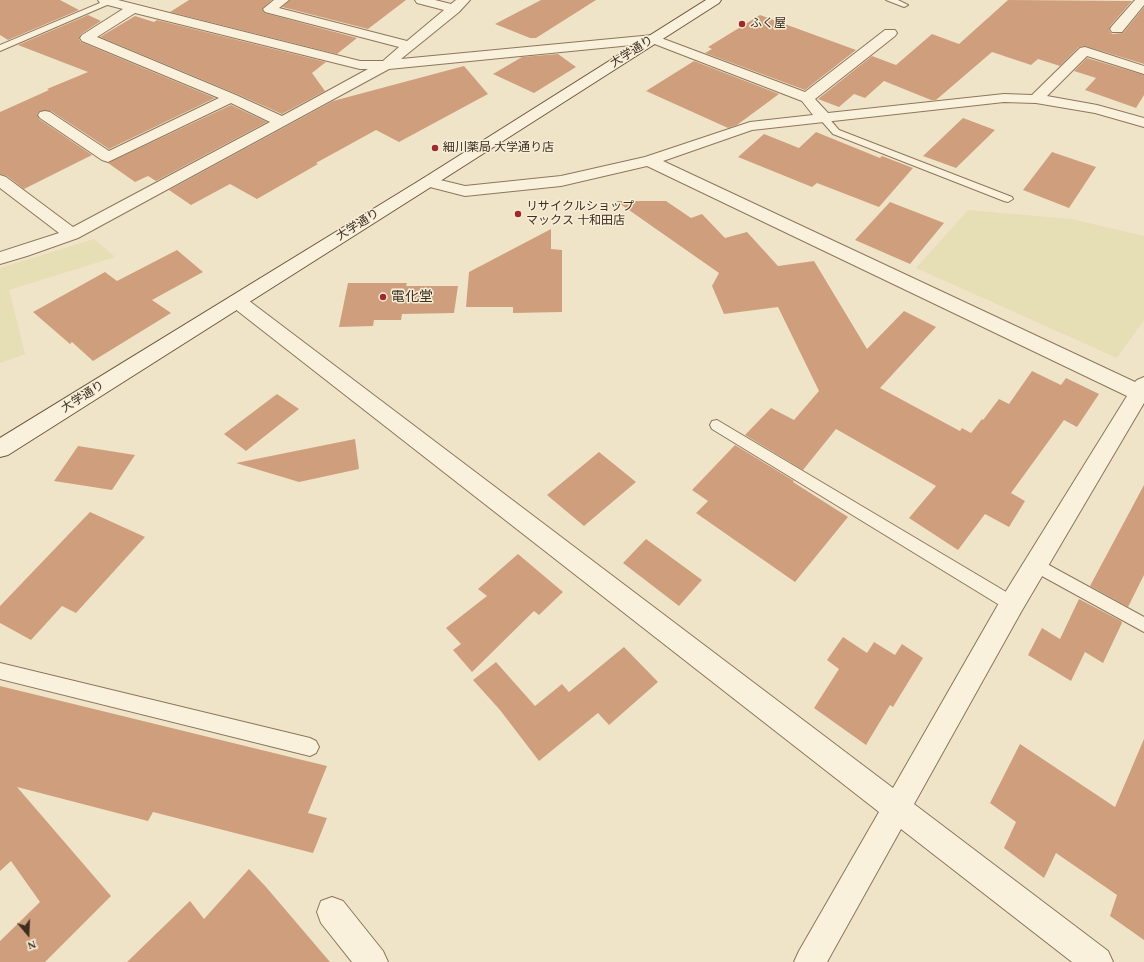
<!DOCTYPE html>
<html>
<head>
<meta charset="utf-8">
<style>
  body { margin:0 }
  #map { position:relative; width:1144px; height:962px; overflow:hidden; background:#f0e4c8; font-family:"Times New Roman",serif }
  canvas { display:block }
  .north { position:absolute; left:8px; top:914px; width:40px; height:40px; -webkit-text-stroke:3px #f7eed8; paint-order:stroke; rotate:161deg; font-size:11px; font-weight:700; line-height:16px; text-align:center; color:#3d2e20 }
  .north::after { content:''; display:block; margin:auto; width:14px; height:18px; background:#3d2e20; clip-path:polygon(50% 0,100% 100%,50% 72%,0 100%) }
</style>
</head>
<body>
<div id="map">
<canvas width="1144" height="962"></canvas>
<div class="north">N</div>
</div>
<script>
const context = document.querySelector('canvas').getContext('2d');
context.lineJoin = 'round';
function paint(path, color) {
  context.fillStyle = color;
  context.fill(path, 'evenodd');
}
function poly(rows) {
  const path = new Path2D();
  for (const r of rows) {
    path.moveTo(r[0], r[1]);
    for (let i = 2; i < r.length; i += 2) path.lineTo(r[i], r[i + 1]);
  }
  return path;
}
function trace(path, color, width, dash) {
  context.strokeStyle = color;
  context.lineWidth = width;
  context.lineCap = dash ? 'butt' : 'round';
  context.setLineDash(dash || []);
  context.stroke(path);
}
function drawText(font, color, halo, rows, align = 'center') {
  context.font = font + ' "Times New Roman","Noto Sans JP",serif';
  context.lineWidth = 3;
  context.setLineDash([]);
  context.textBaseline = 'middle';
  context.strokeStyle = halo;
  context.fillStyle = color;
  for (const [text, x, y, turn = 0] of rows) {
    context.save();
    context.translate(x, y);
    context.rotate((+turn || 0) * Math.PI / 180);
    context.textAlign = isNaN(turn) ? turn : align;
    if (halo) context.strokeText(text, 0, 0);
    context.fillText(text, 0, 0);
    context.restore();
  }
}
const farmland = poly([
  [968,210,1071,219,1144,236,1144,320,1117,358,916,268],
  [94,239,115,257,9,290,25,354,0,363,0,268]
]);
const building = poly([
  [0,0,60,0,79,10,8,40,0,35],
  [189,0,272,0,262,9,265,13,357,38,337,54,170,12],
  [290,0,406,0,368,29,282,7],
  [541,0,596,0,536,38,530,38,495,24],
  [1008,0,1132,1,1111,25,1109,30,1112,34,1123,33,1144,7,1144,64,1085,46,1079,47,1060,66,1038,59,1031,65,992,52,936,100,931,100,884,81,865,98,854,94,839,107,818,99,872,56,896,65,932,34,959,44],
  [88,15,101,21,81,34,79,39,81,42,215,98,109,149,51,111,40,111,37,114,39,119,92,155,24,189,7,176,0,174,0,112,49,90,47,89,88,72,18,45],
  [760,15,856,50,805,90,705,53,712,49,708,47],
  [135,16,154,22,157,20,326,62,312,73,325,91,282,114,237,94,100,37],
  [558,54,576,67,534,93,493,74,522,57],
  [1087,58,1144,75,1144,95,1136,108,1085,90,1096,78,1074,71],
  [694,61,779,94,737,125,728,128,646,91],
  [464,66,488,94,399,142,376,130,316,163,318,164,257,199,230,184,191,205,169,190,333,101],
  [231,105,267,122,156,181,148,176,135,182,108,163],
  [963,118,995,130,956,168,923,156],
  [816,132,880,158,882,156,913,168,879,207,817,183,812,187,738,157,764,134,799,148],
  [1052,152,1096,167,1069,208,1023,190],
  [616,201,666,201,691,218,702,214,725,238,747,232,778,266,814,261,867,349,904,311,936,327,880,388,960,431,962,428,971,433,982,419,983,420,999,399,1009,404,1032,371,1061,385,1066,378,1099,394,1077,427,1064,420,1011,493,1025,501,1009,527,985,514,958,550,909,518,936,486,836,429,803,470,745,435,771,408,794,420,819,391,778,307,724,314,712,286,719,273],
  [890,202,944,223,910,264,855,240],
  [551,229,551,249,562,250,562,312,513,313,513,307,466,307,469,272],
  [177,250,203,272,152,300,171,313,93,361,72,342,70,344,33,312,105,272,117,281],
  [348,283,407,283,406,286,458,286,454,313,402,314,401,320,374,320,373,326,339,327],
  [277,394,299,409,246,451,224,434],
  [355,439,359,469,299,482,236,463],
  [735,445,794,481,793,482,848,517,795,582,696,513,708,501,692,490],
  [78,446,135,455,112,490,54,481],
  [599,452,636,482,584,526,547,495],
  [1144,485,1144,575,1128,607,1090,586],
  [90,512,145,537,76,613,62,606,31,640,0,623,0,606],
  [646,539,702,580,679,606,623,563],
  [518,554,563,592,539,615,534,611,472,672,453,650,461,644,446,628,487,596,478,589],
  [1079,599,1121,621,1122,623,1103,663,1085,652,1071,681,1028,655,1042,628,1060,639],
  [843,637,867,653,874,642,895,655,902,644,923,658,893,707,890,705,866,745,814,708,839,669,827,660],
  [624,647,658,682,609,725,598,713,539,761,500,710,473,680,496,662,535,706,562,684,569,692],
  [0,686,327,766,308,813,327,818,313,853,153,812,148,821,17,787,111,896,45,962,0,962,0,941,40,902,11,861,0,871],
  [1144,739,1144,940,1110,916,1117,895,1056,853,1044,878,1004,848,1016,822,990,803,1020,744,1115,807],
  [249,869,266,887,330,962,127,962,190,901,204,919]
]);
const lane = poly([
  [107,0,113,0,114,2,0,51,0,45,107,0],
  [886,0,898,0,908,5,904,7,886,0],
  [823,114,826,115,839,130,1012,197,1013,199,1008,202,1004,201,833,134,818,117,823,114],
  [717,420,1018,599,1020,604,1018,609,1012,611,1006,609,712,429,710,425,712,421,717,420],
  [1036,558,1144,617,1144,632,1031,570,1028,565,1031,560,1036,558],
  [0,663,310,738,316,741,319,747,316,753,310,756,0,679,0,663]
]);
const street = poly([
  [98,0,118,0,360,61,383,61,399,47,265,12,263,9,274,0,289,0,279,8,407,41,444,10,417,3,415,0,435,0,451,4,456,0,470,0,459,12,401,59,653,35,805,92,885,30,895,30,897,33,895,36,815,99,828,113,1004,94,1032,95,1080,48,1085,47,1144,66,1144,74,1087,56,1047,96,1097,105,1144,118,1144,127,1095,113,1036,103,1004,102,752,130,663,161,1135,382,1137,380,1144,377,1144,403,1021,612,914,804,1108,951,1113,962,1072,962,901,829,827,962,794,962,799,951,879,812,230,305,228,301,230,297,237,295,244,297,893,788,1003,596,1127,396,647,166,561,186,465,196,422,185,420,182,422,179,428,177,465,186,561,176,645,157,750,122,813,115,802,101,652,43,389,69,78,238,27,256,0,264,0,252,59,233,0,188,0,175,6,177,73,227,270,122,231,103,108,162,102,160,40,118,38,115,40,112,45,111,50,112,109,151,219,98,82,41,80,38,82,35,123,9,100,3,98,0],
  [135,13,360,69,368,69,282,116,236,95,97,37,135,13],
  [1135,0,1144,0,1144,5,1122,32,1112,32,1110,29,1112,26,1135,0],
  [332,897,343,901,383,951,388,962,352,962,321,923,317,912,321,901,332,897]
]);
const secondary = poly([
  [706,0,721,0,719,3,434,185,8,455,0,457,0,438,422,179,706,0]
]);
const markers = [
  [742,24,4,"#9e2a2b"],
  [435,148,4,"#9e2a2b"],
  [518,214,4,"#9e2a2b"],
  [383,297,4,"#9e2a2b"]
];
const farPoinames = [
  ["ふく屋",750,24],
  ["細川薬局 大学通り店",443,148],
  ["リサイクルショップ",526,207],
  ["マックス 十和田店",526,221]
];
const farStreetnames = [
  ["大学通り",632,52,-32],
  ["大学通り",358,225,-32],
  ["大学通り",83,397,-32]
];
const poiNames = [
  ["電化堂",391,297]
];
paint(farmland, '#e6deb5');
paint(building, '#cf9f7d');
trace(lane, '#8d765c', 2);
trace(street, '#8d765c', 2);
trace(secondary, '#6f573f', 2);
paint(lane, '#faf1dc');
paint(street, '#faf1dc');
paint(secondary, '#faf1dc');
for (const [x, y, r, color] of markers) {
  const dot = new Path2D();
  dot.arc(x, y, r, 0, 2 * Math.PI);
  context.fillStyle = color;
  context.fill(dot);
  trace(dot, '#f7eed8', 1.5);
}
drawText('12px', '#3d2e20', '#f7eed8', farPoinames, 'left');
drawText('12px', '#3d2e20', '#f7eed8', farStreetnames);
drawText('14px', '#3d2e20', '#f7eed8', poiNames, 'left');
</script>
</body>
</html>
